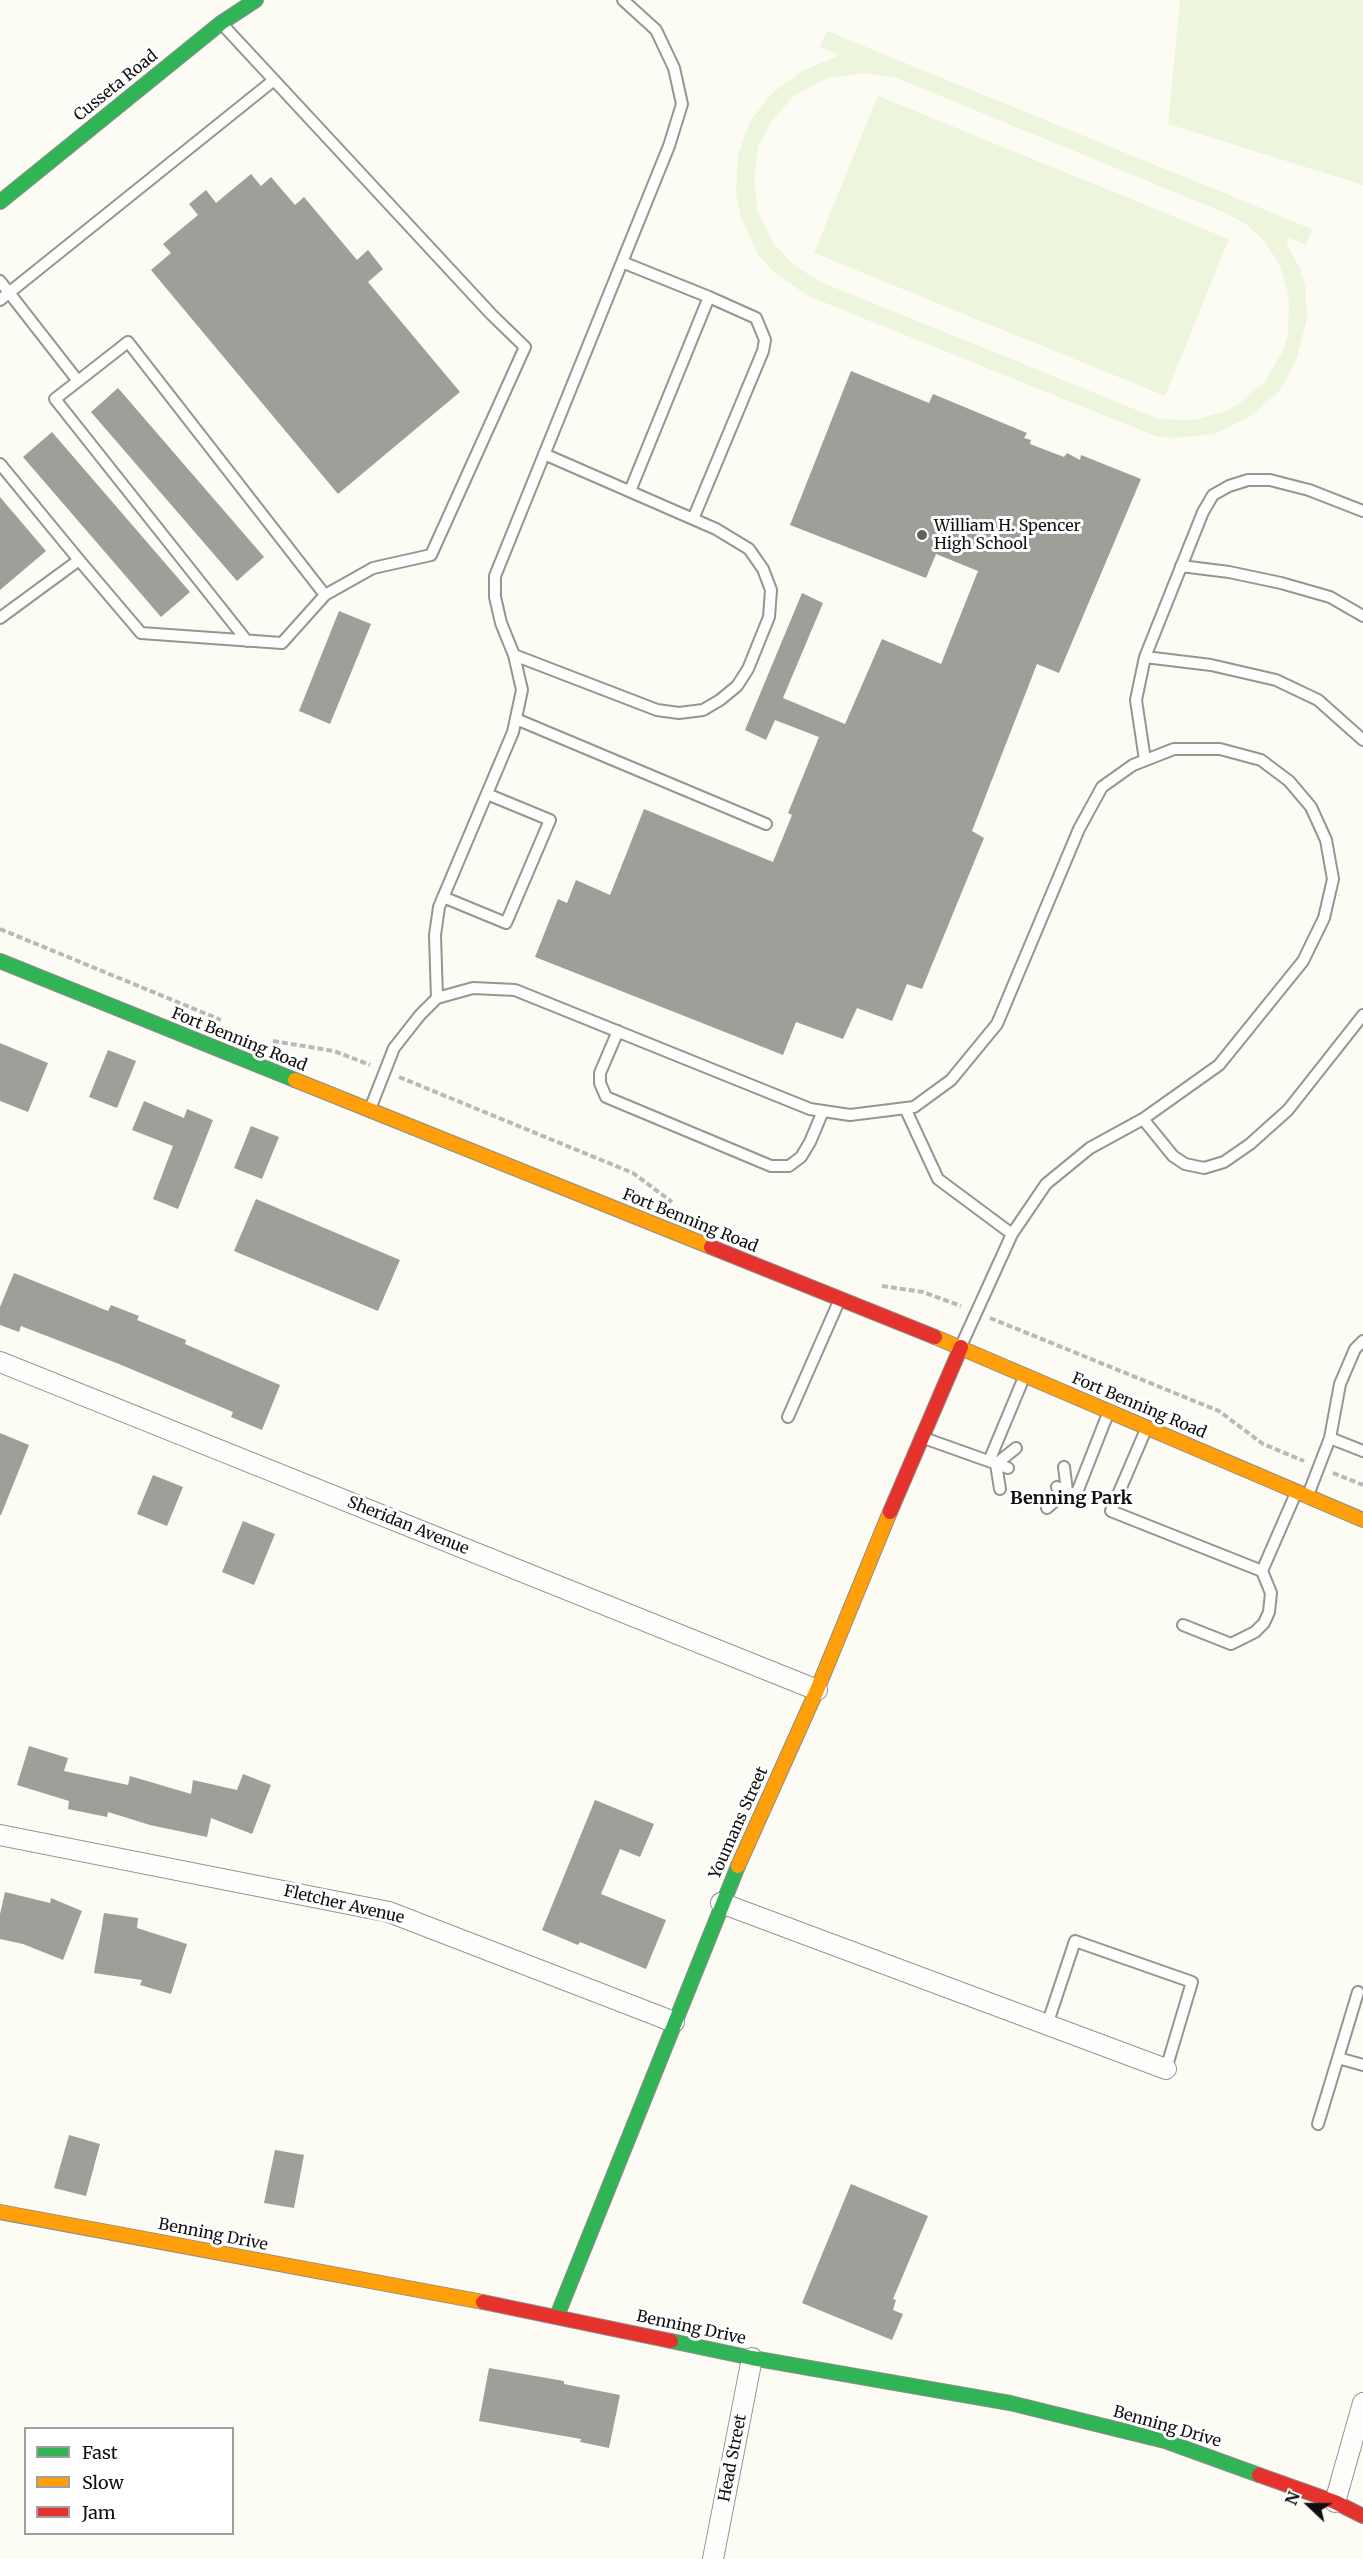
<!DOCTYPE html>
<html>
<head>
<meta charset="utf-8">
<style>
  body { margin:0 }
  #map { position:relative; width:1363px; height:2559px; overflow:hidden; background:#fcfbf4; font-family:Merriweather,serif }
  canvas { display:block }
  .legend { position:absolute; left:24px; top:2427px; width:210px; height:108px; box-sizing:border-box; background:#fff; border:2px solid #9f9f9f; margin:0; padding:8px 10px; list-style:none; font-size:18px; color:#0f0f0f }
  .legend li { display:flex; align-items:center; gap:12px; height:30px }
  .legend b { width:30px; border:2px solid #9f9f9f }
  .north { position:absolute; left:1279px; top:2475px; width:60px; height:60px; -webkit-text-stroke:4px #fff; paint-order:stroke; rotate:292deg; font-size:16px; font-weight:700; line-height:24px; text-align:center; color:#0f0f0f }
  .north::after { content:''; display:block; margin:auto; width:21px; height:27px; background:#0f0f0f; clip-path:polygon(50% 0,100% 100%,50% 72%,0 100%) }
</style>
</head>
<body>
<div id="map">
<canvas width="1363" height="2559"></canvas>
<ul class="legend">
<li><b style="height:8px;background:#30b455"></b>Fast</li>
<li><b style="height:8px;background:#ff9f0a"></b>Slow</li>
<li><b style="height:8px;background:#e5322d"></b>Jam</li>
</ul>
<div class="north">N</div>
</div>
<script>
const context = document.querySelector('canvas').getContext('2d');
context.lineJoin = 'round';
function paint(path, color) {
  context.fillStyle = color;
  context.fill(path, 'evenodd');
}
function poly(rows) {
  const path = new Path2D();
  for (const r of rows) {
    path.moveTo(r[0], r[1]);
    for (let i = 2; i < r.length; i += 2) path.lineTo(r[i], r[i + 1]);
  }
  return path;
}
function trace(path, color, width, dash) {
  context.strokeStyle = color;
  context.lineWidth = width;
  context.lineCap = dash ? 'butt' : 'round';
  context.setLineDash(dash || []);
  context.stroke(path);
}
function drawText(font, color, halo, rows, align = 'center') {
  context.font = font + ' Merriweather,serif';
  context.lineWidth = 6;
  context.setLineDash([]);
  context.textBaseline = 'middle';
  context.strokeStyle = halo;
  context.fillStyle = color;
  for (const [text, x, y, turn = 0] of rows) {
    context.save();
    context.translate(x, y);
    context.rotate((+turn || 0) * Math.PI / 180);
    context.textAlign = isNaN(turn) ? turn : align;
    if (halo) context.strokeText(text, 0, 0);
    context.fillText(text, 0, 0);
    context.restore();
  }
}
const pitch = poly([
  [1180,0,1363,0,1363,185,1168,124],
  [827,31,1312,229,1306,245,1289,238,1286,243,1300,268,1305,285,1307,319,1296,361,1280,390,1251,416,1215,434,1175,438,1156,436,808,296,775,273,758,255,740,214,736,193,738,155,750,122,772,93,802,71,836,57,837,54,820,47],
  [863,73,894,77,1223,212,1246,224,1265,242,1279,264,1287,289,1289,304,1288,333,1283,351,1264,382,1240,403,1224,412,1194,420,1159,419,821,282,795,266,773,243,758,212,754,178,758,147,772,120,795,95,828,78],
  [878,96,1229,239,1165,396,814,253]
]);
const building = poly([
  [251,174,261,186,271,177,295,205,304,197,357,260,368,250,383,269,368,282,460,392,338,494,151,270,171,253,163,244,198,215,189,204,206,190,216,203],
  [851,371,929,403,933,394,1027,433,1024,438,1031,440,1030,444,1064,457,1067,453,1080,460,1081,455,1141,479,1059,673,1037,664,972,831,984,838,922,989,907,984,892,1021,857,1008,843,1039,796,1022,783,1055,535,957,558,899,567,903,576,880,610,895,644,809,773,862,792,815,788,813,819,737,775,720,766,740,745,730,802,593,823,603,783,698,845,724,882,639,941,664,978,571,936,554,926,578,790,525],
  [118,388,264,557,237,581,91,412],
  [52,432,190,592,161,617,23,457],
  [0,497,46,551,0,590],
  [339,611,371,624,330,724,299,711],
  [0,1043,48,1063,28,1112,0,1101],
  [108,1050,136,1061,117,1108,89,1097],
  [144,1101,184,1118,187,1109,213,1120,178,1209,153,1199,173,1146,132,1130],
  [251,1126,279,1137,262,1179,234,1168],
  [256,1199,400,1260,378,1311,234,1251],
  [14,1273,108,1311,111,1305,139,1316,137,1320,186,1340,185,1344,280,1385,262,1430,231,1417,233,1412,119,1364,21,1326,19,1332,0,1325,0,1307],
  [0,1433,29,1445,1,1515,0,1515],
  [153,1475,183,1487,167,1526,137,1514],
  [243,1521,275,1534,254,1585,222,1572],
  [29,1746,68,1758,64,1771,128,1785,130,1776,191,1794,193,1780,237,1790,243,1774,271,1785,252,1834,211,1818,207,1837,150,1825,108,1812,107,1817,68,1809,69,1801,17,1785],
  [595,1800,654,1824,640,1857,620,1849,601,1894,666,1920,646,1969,580,1942,578,1945,542,1930],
  [5,1892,50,1903,51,1898,82,1911,63,1960,23,1944,0,1939,0,1914],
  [104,1913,138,1918,137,1928,187,1944,171,1994,140,1985,142,1980,94,1973],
  [69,2135,100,2144,86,2196,54,2188],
  [275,2150,304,2155,294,2208,264,2203],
  [851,2184,928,2216,893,2299,896,2300,893,2310,903,2314,892,2340,802,2303],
  [489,2368,564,2381,564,2384,620,2395,609,2448,580,2442,581,2439,479,2421]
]);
const path = poly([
  [0,929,221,1020],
  [273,1041,334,1051,370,1065],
  [399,1077,633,1173,672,1202],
  [882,1286,923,1292,961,1306],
  [990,1318,1219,1411,1263,1444,1304,1461],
  [1333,1473,1363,1485]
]);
const lane = poly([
  [622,262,709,297,630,491],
  [0,281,78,381],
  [0,300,274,80],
  [0,464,79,560,0,618],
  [1363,511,1309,490,1270,480,1248,480,1229,486,1213,495,1203,512,1145,657,1211,665,1276,680,1318,700,1363,740],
  [693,519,763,351,765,340,756,318,709,297],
  [79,560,141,633,282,643,325,595,373,568,431,555,525,347,492,315,221,23],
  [1181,566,1229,572,1281,583,1330,597,1363,616],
  [247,641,55,399,128,342,325,595],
  [514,655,657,710,679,713,703,710,720,700,737,686,748,669,769,617,771,590,763,569,749,549,716,529,544,454],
  [1145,657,1136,700,1145,760],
  [516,719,766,824],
  [443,897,506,923,550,820,487,794],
  [437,998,473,988,515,990,810,1109,850,1115,914,1107,951,1080,997,1024,1079,829,1102,787,1133,765,1174,749,1220,749,1261,760,1289,781,1311,807,1326,840,1333,879,1324,918,1303,961,1219,1065,1143,1119,1090,1148,1046,1184,1012,1234,961,1346],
  [618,1031,600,1073,600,1083,606,1097,771,1166,789,1166,801,1157,810,1142,823,1111],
  [905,1108,938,1179,1012,1234],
  [370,1109,394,1048,420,1015,437,998,435,935,439,907,513,732,522,690,514,655,501,623,495,597,495,576,669,146,682,104,674,68,656,30,623,0],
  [1143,1119,1173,1156,1185,1164,1204,1168,1224,1162,1250,1144,1288,1110,1363,1015],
  [788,1417,840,1299],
  [1147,1427,1111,1511,1262,1571,1296,1493],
  [921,1437,1008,1468],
  [1330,1438,1363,1451],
  [989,1461,1025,1375],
  [996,1464,1000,1489],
  [996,1464,1016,1448],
  [1064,1467,1067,1491],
  [1057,1487,1076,1495,1109,1411],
  [1308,1495,1330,1438,1340,1384,1355,1349,1363,1341],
  [1047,1508,1067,1491],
  [1183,1625,1231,1644,1255,1632,1264,1623,1269,1612,1271,1593,1262,1571],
  [1047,2025,1075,1941,1192,1982,1166,2069],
  [1338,2058,1363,2065],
  [1318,2124,1358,1992]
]);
const street = poly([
  [0,1362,817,1690],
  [0,1835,389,1912,674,2022],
  [721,1903,1166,2069],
  [1335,2502,1363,2403],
  [713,2559,752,2358]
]);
const fast = poly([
  [0,202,221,23,256,0],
  [0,961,295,1080],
  [557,2316,738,1866],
  [671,2341,752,2358,1010,2403,1165,2441,1259,2475]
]);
const slow = poly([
  [295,1080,711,1247],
  [935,1337,1363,1520],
  [738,1866,817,1690,890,1512],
  [0,2212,483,2302]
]);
const jam = poly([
  [711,1247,935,1337],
  [890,1512,961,1347],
  [483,2302,671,2341],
  [1259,2475,1335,2502,1363,2516]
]);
const markers = [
  [922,535,6,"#62625f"]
];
const streetNames = [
  ["Cusseta Road",116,86,-39],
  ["Fort Benning Road",239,1040,22],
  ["Fort Benning Road",690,1221,22],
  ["Fort Benning Road",1139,1406,23],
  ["Sheridan Avenue",408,1526,22],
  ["Youmans Street",739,1823,-66],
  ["Fletcher Avenue",344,1905,13],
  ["Benning Drive",213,2235,11],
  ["Benning Drive",691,2328,12],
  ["Benning Drive",1167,2427,16],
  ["Head Street",733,2458,-79]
];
const poiNames = [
  ["William H. Spencer",934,526],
  ["High School",934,544]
];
const neighbourhoodNames = [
  ["Benning Park",1071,1499]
];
paint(pitch, '#edf6dd');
paint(building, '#a09e99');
trace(lane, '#969592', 14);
trace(street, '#969592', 22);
trace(fast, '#8c8c89', 16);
trace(slow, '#8c8c89', 16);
trace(jam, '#8c8c89', 16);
trace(path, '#b9b9b8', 4, [6, 3]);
trace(lane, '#fffefd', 10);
trace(street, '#fffefd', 20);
trace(fast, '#30b455', 14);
trace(slow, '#ff9f0a', 14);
trace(jam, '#e5322d', 14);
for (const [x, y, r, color] of markers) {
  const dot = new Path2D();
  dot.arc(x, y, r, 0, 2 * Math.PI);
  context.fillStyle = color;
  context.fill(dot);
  trace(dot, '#fff', 2);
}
drawText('16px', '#0f0f0f', '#fff', streetNames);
drawText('16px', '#0f0f0f', '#fff', poiNames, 'left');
drawText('bold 18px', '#0f0f0f', '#fff', neighbourhoodNames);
</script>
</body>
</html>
